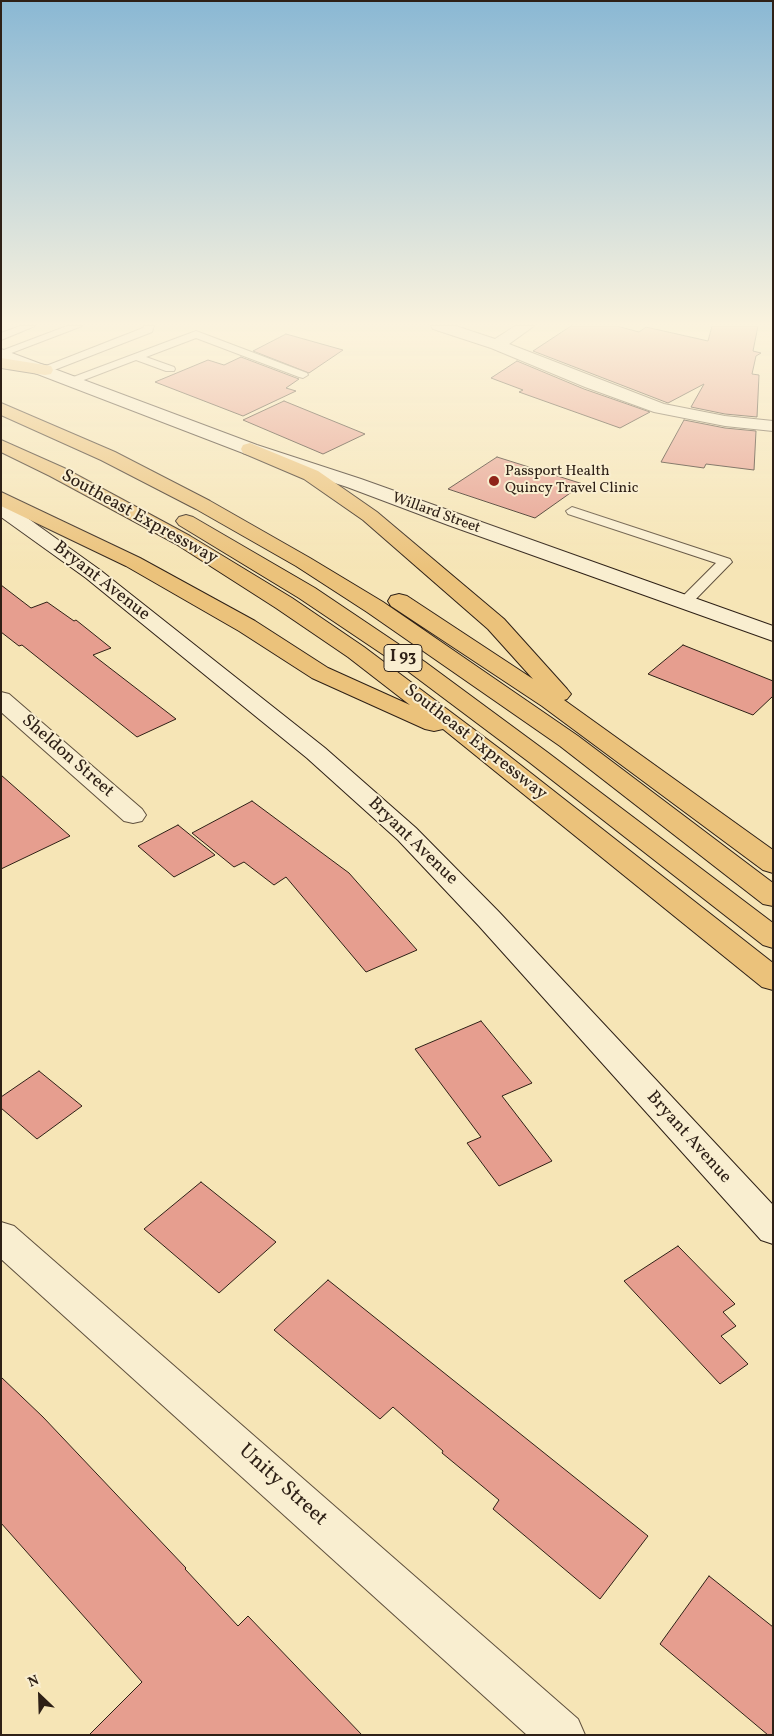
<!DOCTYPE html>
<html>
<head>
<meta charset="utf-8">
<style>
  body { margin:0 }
  #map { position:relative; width:774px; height:1736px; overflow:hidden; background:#f6e5b6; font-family:Vollkorn,serif }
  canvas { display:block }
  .frame { position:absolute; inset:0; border:2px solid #2e2016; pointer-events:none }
  .north { position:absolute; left:15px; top:1671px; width:50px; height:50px; -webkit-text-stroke:4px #f9eed0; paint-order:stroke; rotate:336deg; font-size:14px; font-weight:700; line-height:20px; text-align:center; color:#2e2016 }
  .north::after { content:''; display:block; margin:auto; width:18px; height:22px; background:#2e2016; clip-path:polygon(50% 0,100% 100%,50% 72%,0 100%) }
</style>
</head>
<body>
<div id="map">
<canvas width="774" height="1736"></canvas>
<div class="frame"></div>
<div class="north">N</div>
</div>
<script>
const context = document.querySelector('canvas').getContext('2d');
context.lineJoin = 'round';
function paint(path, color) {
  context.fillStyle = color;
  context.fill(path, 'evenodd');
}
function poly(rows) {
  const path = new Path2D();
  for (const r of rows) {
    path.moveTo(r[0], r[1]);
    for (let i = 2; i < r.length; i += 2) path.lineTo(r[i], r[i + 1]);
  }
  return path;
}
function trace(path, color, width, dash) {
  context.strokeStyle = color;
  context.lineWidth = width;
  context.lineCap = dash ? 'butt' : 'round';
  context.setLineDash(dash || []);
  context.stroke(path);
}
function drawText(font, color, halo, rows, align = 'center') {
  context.font = font + ' Vollkorn,serif';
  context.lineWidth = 4;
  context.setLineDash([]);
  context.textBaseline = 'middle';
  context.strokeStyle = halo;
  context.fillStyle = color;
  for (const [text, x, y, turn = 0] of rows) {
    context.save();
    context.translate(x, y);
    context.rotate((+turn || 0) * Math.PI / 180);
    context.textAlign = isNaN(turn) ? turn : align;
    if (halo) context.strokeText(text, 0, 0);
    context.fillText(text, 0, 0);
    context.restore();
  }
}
const building = poly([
  [571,326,617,326,639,332,646,327,708,341,712,326,758,326,753,351,761,353,756,356,752,374,759,375,757,417,725,414,691,407,704,384,668,403,533,351,571,326],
  [286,334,343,350,309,373,253,351,286,334],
  [241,357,299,379,286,388,296,391,243,416,155,382,208,360,224,365,241,357],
  [517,361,584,389,650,412,620,428,519,392,523,390,491,378,517,361],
  [284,401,365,434,323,454,243,420,284,401],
  [684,420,725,428,756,431,754,470,706,464,704,468,661,462,684,420],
  [497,457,583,484,535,518,448,489,497,457],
  [1,585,31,608,47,602,74,621,76,620,111,648,93,655,176,719,137,737,22,645,19,646,1,632,1,585],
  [683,645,773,681,773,696,753,715,648,674,683,645],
  [1,775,70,836,1,869,1,775],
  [252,801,349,873,417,950,366,972,286,877,274,885,244,862,234,867,192,833,252,801],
  [178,825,215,855,174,877,138,846,178,825],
  [481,1021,532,1083,502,1096,552,1161,499,1186,467,1143,481,1137,415,1049,481,1021],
  [39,1071,82,1106,37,1139,1,1108,1,1097,39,1071],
  [201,1182,276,1242,219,1293,144,1229,201,1182],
  [678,1246,735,1304,723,1312,736,1326,721,1336,748,1364,720,1384,624,1281,678,1246],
  [328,1280,648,1536,600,1599,493,1509,499,1500,442,1453,443,1451,393,1407,380,1419,274,1330,328,1280],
  [1,1377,43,1417,186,1568,185,1569,238,1626,248,1616,362,1735,89,1735,142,1682,1,1523,1,1377],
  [709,1576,773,1627,773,1735,768,1735,660,1644,709,1576]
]);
const service = poly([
  [20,326,35,326,1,340,1,333,20,326],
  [67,326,82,326,1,357,1,351,67,326],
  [144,326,154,326,152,332,49,372,41,372,40,370,41,368,143,328,144,326],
  [196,331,307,373,308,375,303,378,299,377,196,338,146,357,174,367,175,369,174,371,166,371,136,360,76,383,72,384,67,381,68,379,196,331],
  [572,507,730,559,732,562,689,606,679,606,677,603,679,600,716,563,568,514,566,511,572,507]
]);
const minor = poly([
  [431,326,456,326,495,339,515,326,534,326,509,344,664,404,725,416,773,421,773,431,725,426,654,412,585,387,491,348,433,329,431,326],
  [1,692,9,694,142,809,146,815,142,821,133,823,124,821,1,712,1,692],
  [1,1222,14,1226,578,1719,585,1735,527,1735,1,1259,1,1222]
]);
const secondary = poly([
  [1,349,257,445,361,479,773,626,773,641,448,525,347,487,243,453,1,360,1,349],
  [1,502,8,504,100,570,325,748,416,828,499,912,773,1205,773,1244,761,1240,479,926,398,840,307,758,259,719,86,578,1,517,1,502]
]);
const motorway = poly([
  [1,358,45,365,51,366,53,370,51,374,45,375,1,368,1,358],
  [1,403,115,452,210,501,310,558,383,602,578,736,773,883,773,906,763,904,560,746,367,612,296,566,196,509,101,460,1,415,1,403],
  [1,440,64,468,190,536,292,598,364,647,504,752,773,963,773,990,762,987,443,729,434,731,425,729,312,678,239,631,126,566,1,506,1,492,140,558,255,621,328,668,410,705,348,657,276,608,176,544,50,476,1,452,1,440],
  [250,443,318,471,377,512,504,619,567,689,571,694,567,699,564,700,773,850,773,873,763,870,542,706,391,606,388,601,391,596,399,594,407,596,533,679,488,629,363,520,304,479,243,453,241,449,243,445,250,443],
  [186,515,193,517,315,588,425,662,547,752,773,923,773,948,763,945,529,762,409,672,299,598,179,525,176,521,179,517,186,515]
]);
const markers = [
  [494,481,6,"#8f2418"]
];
const farPoinames = [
  ["Passport Health",505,472],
  ["Quincy Travel Clinic",505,489]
];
const farStreetnames = [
  ["Willard Street",436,514,20]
];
const shields = [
  [403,658,38]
];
const shieldNames = [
  ["I 93",403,658]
];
const streetNames = [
  ["Southeast Expressway",139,518,29],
  ["Bryant Avenue",101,582,38],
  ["Southeast Expressway",475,743,38],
  ["Sheldon Street",67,757,41],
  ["Bryant Avenue",412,842,44],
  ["Bryant Avenue",688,1138,48]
];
const nearStreetnames = [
  ["Unity Street",282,1486,42]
];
paint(building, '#e69e8f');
trace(building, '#2e2016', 1);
trace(service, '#60513e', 2);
trace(minor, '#60513e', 2);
trace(secondary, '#2e2016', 2);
trace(motorway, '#2e2016', 2);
paint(service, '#f9eed0');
paint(minor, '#f9eed0');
paint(secondary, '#f9eed0');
paint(motorway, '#ebc27b');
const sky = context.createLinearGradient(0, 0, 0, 569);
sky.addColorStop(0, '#8ab8d4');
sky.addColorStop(0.57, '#fbf3de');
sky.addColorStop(1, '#fbf3de00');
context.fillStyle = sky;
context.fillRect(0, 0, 774, 569);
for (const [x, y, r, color] of markers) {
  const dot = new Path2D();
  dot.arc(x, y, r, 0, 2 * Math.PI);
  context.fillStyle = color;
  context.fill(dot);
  trace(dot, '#f9eed0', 2);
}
drawText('15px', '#2e2016', '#f9eed0', farPoinames, 'left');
drawText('15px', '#2e2016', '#f9eed0', farStreetnames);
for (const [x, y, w] of shields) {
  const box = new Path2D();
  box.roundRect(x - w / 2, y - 13.5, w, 27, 4);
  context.fillStyle = '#f9eed0';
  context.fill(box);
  trace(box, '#2e2016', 1);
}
drawText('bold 16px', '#2e2016', null, shieldNames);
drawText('18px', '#2e2016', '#f9eed0', streetNames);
drawText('21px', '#2e2016', '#f9eed0', nearStreetnames);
</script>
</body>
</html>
